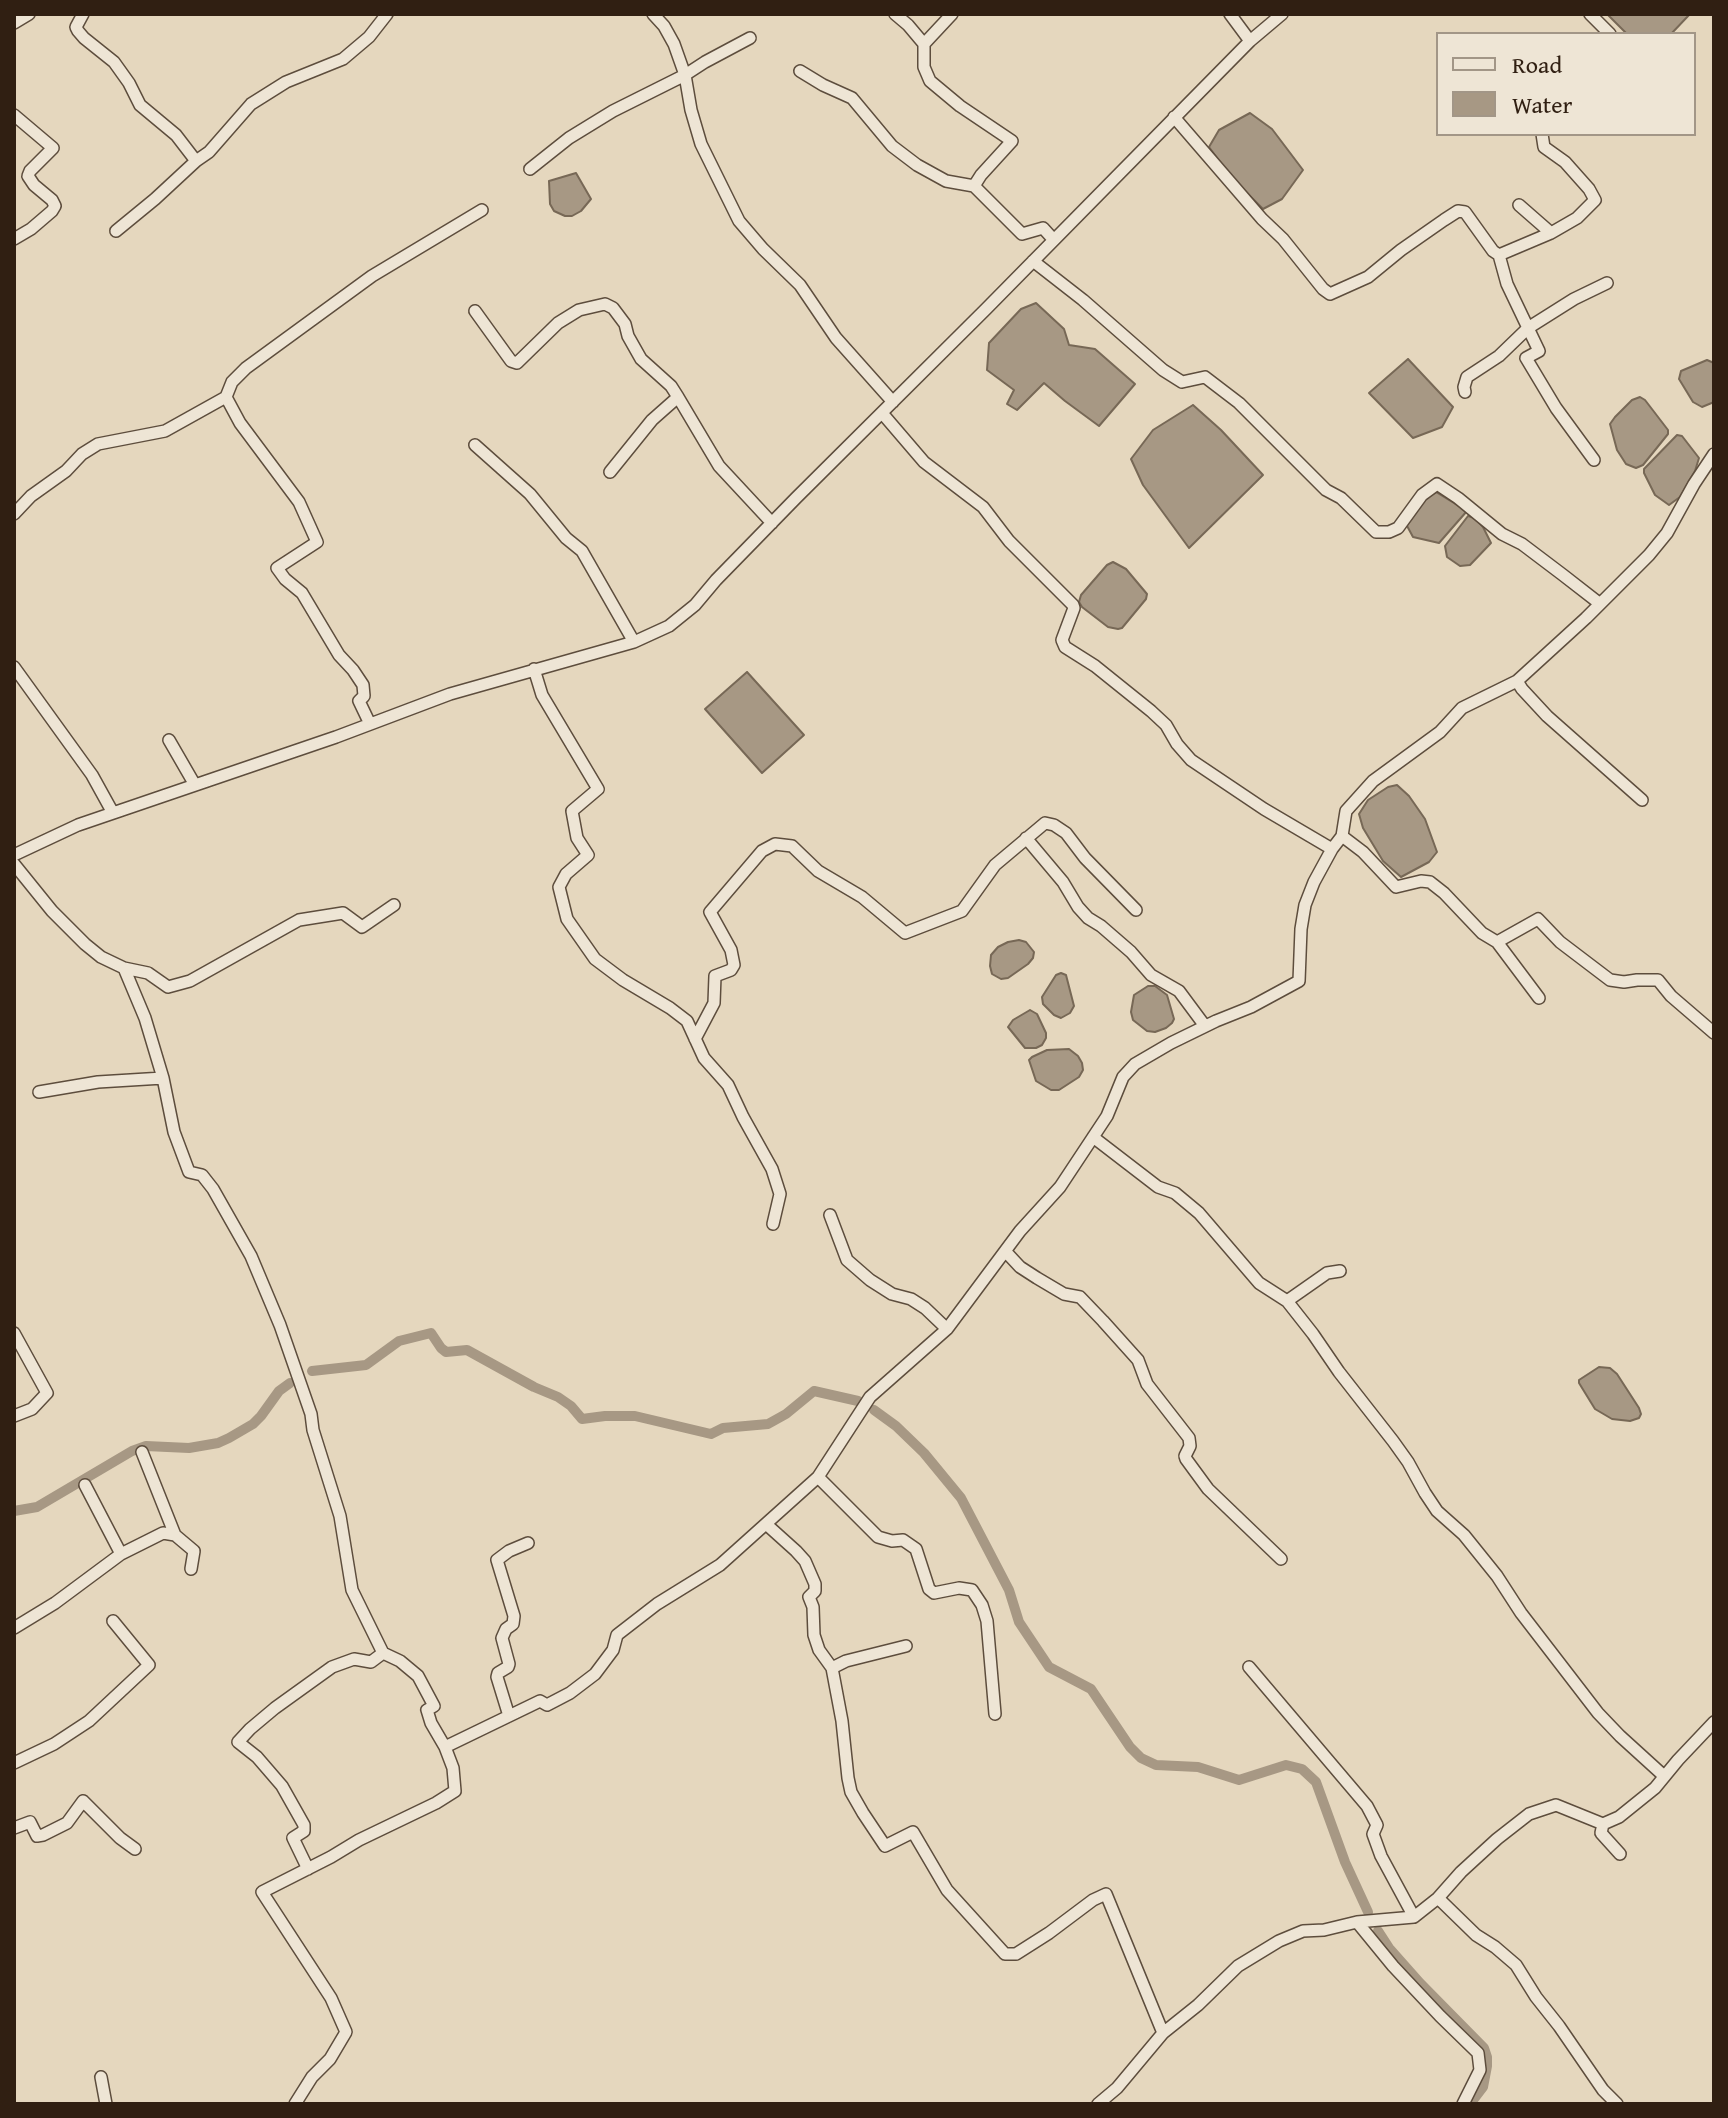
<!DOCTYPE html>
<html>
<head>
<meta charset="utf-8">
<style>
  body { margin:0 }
  #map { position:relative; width:1728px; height:2118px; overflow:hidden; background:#e5d7be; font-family:"Gentium Book Plus",serif }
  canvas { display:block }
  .frame { position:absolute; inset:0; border:16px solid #301f12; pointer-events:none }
  .legend { position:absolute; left:1436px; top:32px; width:260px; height:104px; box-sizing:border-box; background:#eee5d5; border:2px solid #a29687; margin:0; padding:10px 14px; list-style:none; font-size:24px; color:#301f12 }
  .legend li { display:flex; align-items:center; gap:16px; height:40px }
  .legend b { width:40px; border:2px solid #a29687 }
</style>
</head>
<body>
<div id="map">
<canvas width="1728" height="2118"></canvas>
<div class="frame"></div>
<ul class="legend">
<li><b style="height:10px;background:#eee5d5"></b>Road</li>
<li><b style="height:22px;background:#a79884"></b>Water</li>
</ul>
</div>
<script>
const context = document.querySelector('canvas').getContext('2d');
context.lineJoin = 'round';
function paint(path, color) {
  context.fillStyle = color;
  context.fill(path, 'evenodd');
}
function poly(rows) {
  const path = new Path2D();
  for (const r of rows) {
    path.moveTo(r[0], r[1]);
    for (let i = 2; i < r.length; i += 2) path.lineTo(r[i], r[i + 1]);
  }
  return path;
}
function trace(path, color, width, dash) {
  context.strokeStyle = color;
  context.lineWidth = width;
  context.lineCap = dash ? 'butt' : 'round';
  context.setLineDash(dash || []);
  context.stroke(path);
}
const water = poly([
  [1607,14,1690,14,1671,34,1627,34,1607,14],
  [1250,113,1272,129,1303,170,1282,199,1263,209,1232,178,1209,147,1219,130,1250,113],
  [576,173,591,199,581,211,572,216,565,216,554,211,550,204,549,181,576,173],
  [1036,303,1064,329,1069,345,1095,349,1135,384,1099,426,1065,401,1044,383,1017,410,1007,404,1014,390,987,370,989,343,1021,309,1036,303],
  [1408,359,1453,407,1442,427,1413,438,1369,393,1408,359],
  [1707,360,1714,363,1714,402,1702,407,1693,402,1679,379,1681,371,1707,360],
  [1640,397,1645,400,1668,430,1668,434,1643,465,1636,468,1626,464,1617,450,1610,424,1615,417,1632,400,1640,397],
  [1193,405,1221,430,1263,475,1189,548,1143,485,1131,459,1153,430,1193,405],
  [1677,435,1682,436,1699,458,1695,471,1680,497,1669,505,1655,495,1644,473,1644,469,1677,435],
  [1436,492,1467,511,1439,543,1413,537,1406,524,1418,504,1436,492],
  [1468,516,1475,518,1483,527,1491,543,1470,565,1460,566,1447,557,1445,546,1468,516],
  [1113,562,1126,569,1147,594,1146,599,1122,628,1118,629,1108,627,1082,607,1079,602,1081,595,1107,565,1113,562],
  [747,672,804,735,762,773,705,709,747,672],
  [1397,785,1409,796,1425,819,1437,852,1429,862,1401,877,1383,861,1363,828,1359,814,1368,800,1388,787,1397,785],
  [1019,940,1026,942,1034,952,1033,958,1028,964,1008,978,1001,979,992,974,990,966,991,955,998,947,1008,942,1019,940],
  [1061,973,1066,975,1074,1006,1070,1013,1061,1018,1054,1015,1043,1004,1042,997,1056,975,1061,973],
  [1148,986,1155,986,1167,995,1174,1019,1172,1023,1166,1028,1155,1032,1147,1031,1133,1020,1131,1012,1134,995,1148,986],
  [1030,1010,1037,1014,1046,1033,1046,1038,1042,1045,1036,1048,1025,1048,1008,1027,1013,1020,1030,1010],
  [1069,1049,1078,1056,1082,1063,1083,1070,1079,1077,1059,1090,1051,1090,1036,1081,1029,1060,1032,1057,1047,1050,1069,1049],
  [1599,1367,1610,1368,1617,1374,1639,1408,1641,1414,1639,1418,1630,1421,1612,1419,1595,1409,1579,1383,1579,1380,1599,1367]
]);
const canal = poly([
  [312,1371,366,1365,399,1341,431,1333,441,1348,446,1352,467,1350,534,1387,558,1397,571,1406,582,1419,605,1416,635,1416,711,1434,723,1428,768,1424,786,1414,814,1391,858,1401],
  [874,1410,896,1426,924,1453,961,1498,1009,1590,1019,1622,1049,1667,1091,1689,1130,1747,1141,1758,1156,1765,1198,1767,1239,1780,1286,1765,1302,1769,1316,1782,1345,1862,1368,1912],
  [14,1511,37,1507,132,1451,146,1446,189,1448,218,1443,229,1438,253,1424,261,1416,279,1391,290,1383],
  [1378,1931,1389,1948,1420,1983,1484,2048,1487,2057,1487,2066,1483,2087,1470,2104]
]);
const minor = poly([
  [83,14,76,27,78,31,84,38,114,62,129,83,140,105,176,135,196,161,155,199,116,231],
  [653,14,664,26,674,44,685,75,691,110,701,144,739,221,763,249,800,285,836,338,893,402],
  [895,14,908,25,924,44,924,67,930,81,960,106,1012,141,981,175,974,186],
  [1230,14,1250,41],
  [1590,14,1610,34],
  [14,23,29,14],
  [924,44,952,14],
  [800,71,823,85,852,98,892,146,917,165,946,181,974,186,1022,234,1043,228,1053,239],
  [14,115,53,148,30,171,28,176,34,185,52,200,55,206,52,211,31,229,14,239],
  [1174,117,1262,219,1283,239,1323,289,1330,294,1368,277,1401,250,1444,220,1458,211,1465,212,1493,251,1499,255,1507,284,1539,351,1526,358,1556,408,1594,460],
  [196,161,209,152,251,104,286,82,343,59,369,37,387,14],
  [530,169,569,138,613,111,685,75,705,62,750,38],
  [1519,205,1551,233,1577,218,1595,200,1589,189,1565,162,1544,147,1542,134],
  [1499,255,1551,233],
  [1033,261,1083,300,1163,370,1182,382,1205,377,1239,403,1326,490,1341,498,1376,532,1389,532,1398,528,1422,495,1437,484,1458,498,1502,534,1522,544,1563,575,1599,603],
  [475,311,511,361,517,363,558,323,579,310,605,304,613,308,625,324,628,336,641,359,671,386,678,397,652,420,610,472],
  [1465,392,1464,387,1467,377,1499,356,1528,328,1574,299,1607,283],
  [226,397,232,382,246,368,372,276,482,210],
  [678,397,719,466,772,523],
  [882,413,924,462,983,507,1009,541,1073,605,1074,608,1062,640,1065,647,1095,666,1151,711,1166,725,1177,744,1191,760,1264,809,1332,849],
  [475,445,530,494,566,538,582,551,634,642],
  [14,514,31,496,66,471,82,454,98,444,165,431,226,397,240,423,299,502,317,542,277,568,285,579,302,593,339,655,353,670,363,685,364,696,359,701,370,724],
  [14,667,92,775,113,813],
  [534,669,542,695,598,789,572,811,577,838,588,855,566,874,559,887,567,919,595,959,623,980,670,1008,687,1021,704,1058,728,1085,743,1117,772,1169,780,1194,773,1224],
  [169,740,195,785],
  [1642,800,1547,716,1522,689,1517,681,1586,618,1649,555,1667,533,1694,484,1714,454],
  [1342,836,1363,852,1396,887,1421,881,1430,882,1444,893,1482,933,1497,942,1539,998],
  [1026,838,1063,882,1078,907,1088,918,1101,926,1131,952,1151,975,1179,991,1205,1026],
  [14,855,78,825,336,737,450,694,634,642,669,626,695,605,716,580,796,498,986,309,1250,41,1282,14],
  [14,864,52,911,85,944,101,957,124,968,145,1018,163,1078,174,1132,189,1172,202,1175,213,1189,251,1256,280,1325,311,1414,313,1430,340,1516,352,1590,383,1653,400,1661,418,1676,434,1706,427,1710,431,1723,445,1747],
  [1497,942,1538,919,1560,942,1610,980,1624,982,1637,980,1658,980,1671,996,1714,1033],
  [124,968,148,973,168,987,190,981,299,920,343,913,362,927,394,905],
  [695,1039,714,1003,715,976,731,970,734,965,731,950,710,912,762,851,775,844,792,846,818,871,862,897,905,933,962,911,995,865,1045,823,1054,825,1066,833,1085,858,1136,910],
  [39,1092,98,1082,163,1078],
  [1093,1137,1158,1187,1175,1193,1199,1213,1259,1283,1287,1301,1327,1273,1340,1271],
  [830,1215,847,1260,870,1280,892,1294,911,1299,925,1308,947,1329],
  [1006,1252,1020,1267,1037,1278,1064,1294,1080,1297,1103,1321,1138,1360,1147,1384,1189,1438,1190,1446,1185,1456,1186,1459,1208,1489,1281,1559],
  [1287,1301,1313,1334,1339,1372,1393,1441,1408,1462,1425,1493,1437,1511,1464,1535,1497,1576,1521,1613,1598,1713,1620,1736,1664,1776],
  [14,1333,47,1393,32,1409,14,1416],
  [142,1452,175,1535],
  [818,1477,878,1537,892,1541,903,1540,916,1549,929,1589,934,1593,959,1588,972,1590,982,1605,987,1621,995,1714],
  [85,1485,121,1554],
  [766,1524,796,1551,805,1561,815,1584,815,1591,809,1597,813,1607,814,1635,819,1650,832,1668],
  [14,1628,55,1603,121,1554,163,1533,175,1535,194,1551,191,1569],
  [906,1646,846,1661,832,1668,842,1721,848,1778,851,1792,863,1813,885,1846,913,1832,947,1890,1005,1954,1016,1954,1049,1933,1093,1900,1106,1894,1163,2033],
  [1249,1667,1367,1806,1377,1825,1373,1834,1381,1856,1414,1917],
  [509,1716,497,1677,498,1673,508,1667,509,1664,502,1638,506,1629,513,1624,514,1616,497,1560,509,1551,528,1543],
  [14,1763,54,1744,89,1721,149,1665,113,1621],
  [1603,1824,1601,1833,1620,1854],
  [14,1828,30,1822,37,1836,43,1835,67,1823,83,1801,120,1838,135,1849],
  [308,1869,293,1838,304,1831,304,1825,282,1786,257,1757,238,1742,250,1729,275,1708,332,1667,354,1659,371,1662,383,1653],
  [1438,1898,1476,1935,1495,1947,1516,1965,1536,1997,1559,2026,1603,2090,1617,2104],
  [1357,1922,1393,1966,1440,2016,1478,2053,1480,2070,1463,2104],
  [101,2077,106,2104],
  [295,2104,312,2077,330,2059,346,2032,331,1998,262,1892,331,1857,359,1840,436,1803,455,1791,453,1768,445,1747,540,1701,547,1705,570,1693,595,1674,613,1650,617,1635,657,1604,720,1565,818,1477,870,1397,947,1329,1020,1231,1060,1187,1107,1116,1123,1077,1135,1064,1171,1043,1216,1021,1251,1007,1299,981,1301,929,1305,905,1314,882,1332,849,1342,836,1346,811,1373,781,1440,732,1462,708,1517,681],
  [1098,2104,1117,2088,1163,2033,1198,2005,1238,1966,1279,1941,1303,1931,1324,1930,1357,1922,1414,1917,1438,1898,1461,1872,1497,1839,1529,1814,1556,1805,1603,1824,1619,1817,1655,1788,1678,1760,1714,1722]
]);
paint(water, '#a79884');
trace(water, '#776856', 2);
trace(canal, '#a79884', 10);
trace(minor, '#5d4d3d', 14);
trace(minor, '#eee5d5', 11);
</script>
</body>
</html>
